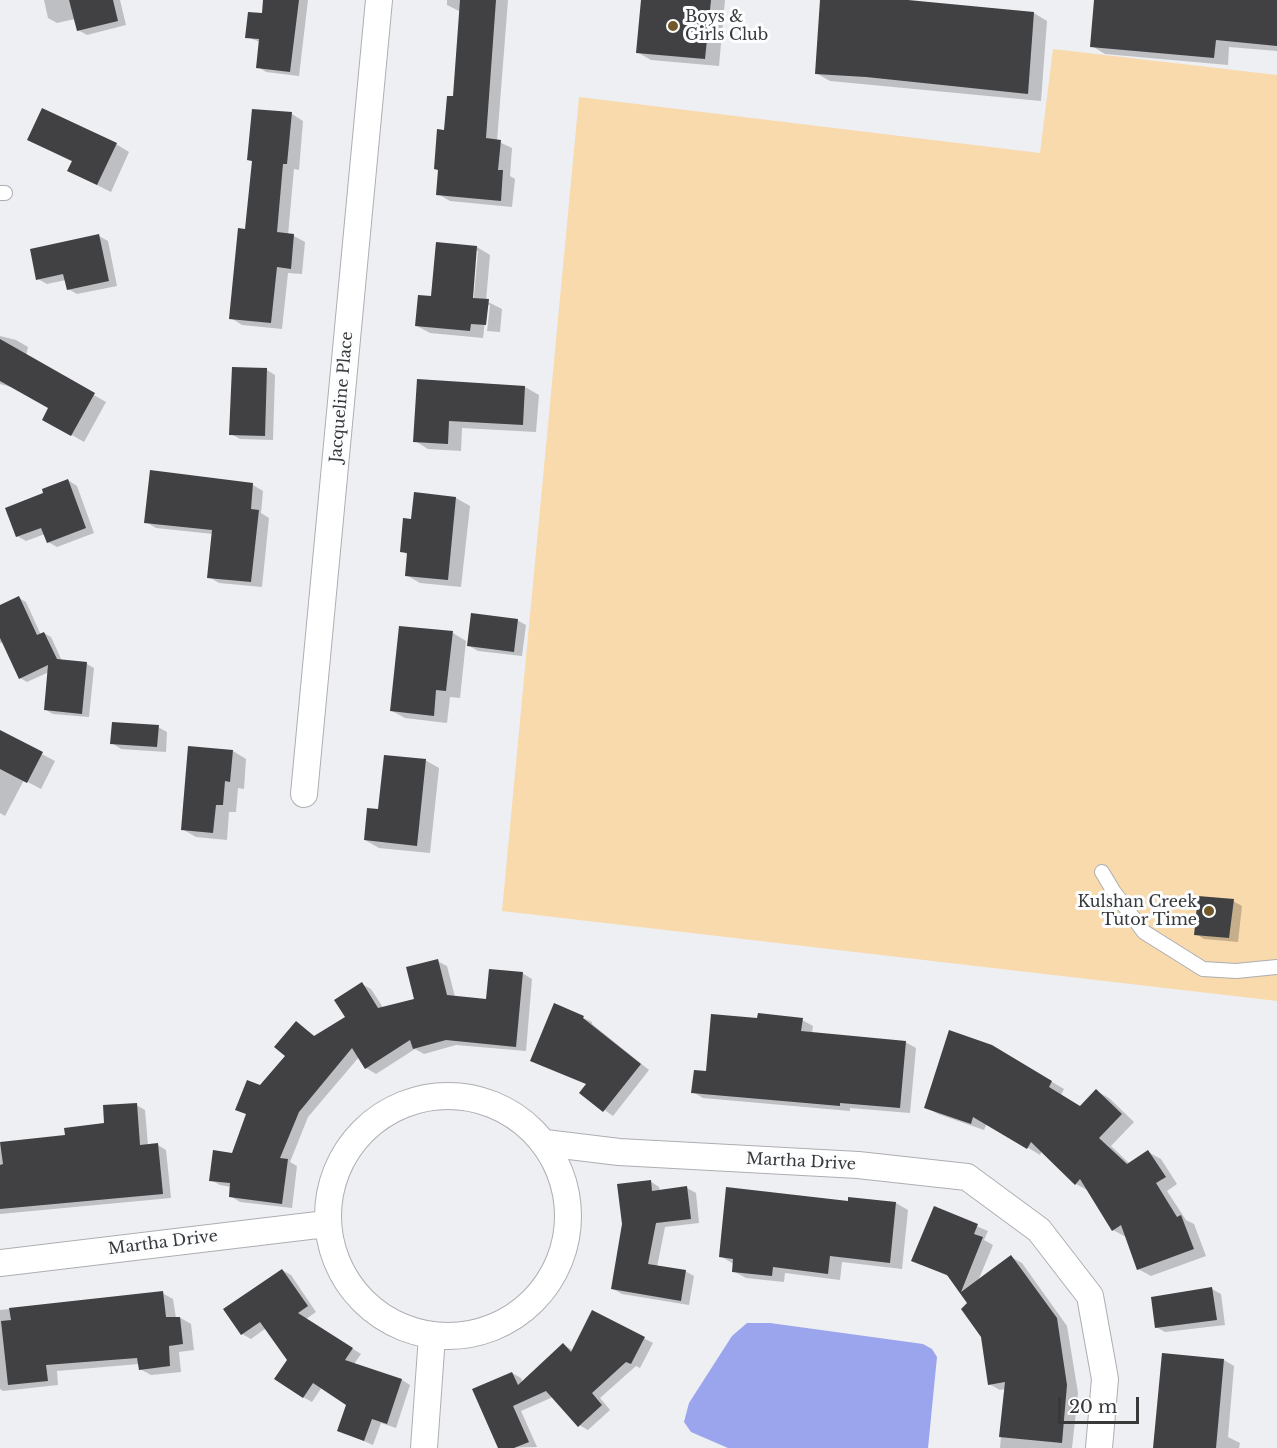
<!DOCTYPE html>
<html>
<head>
<meta charset="utf-8">
<style>
  body { margin:0 }
  #map { position:relative; width:1277px; height:1448px; overflow:hidden; background:#eeeff3; font-family:"Libre Baskerville",serif }
  canvas { display:block }
  .scale { position:absolute; left:1058px; top:1397px; width:81px; height:27px; box-sizing:border-box; border:3px solid #39393a; border-top:0; padding-left:8px; font-size:18px; line-height:21px; white-space:nowrap; color:#39393a; -webkit-text-stroke:4px #fcfdfe; paint-order:stroke }
</style>
</head>
<body>
<div id="map">
<canvas width="1277" height="1448"></canvas>
<div class="scale">20 m</div>
</div>
<script>
const context = document.querySelector('canvas').getContext('2d');
context.lineJoin = 'round';
function paint(path, color) {
  context.fillStyle = color;
  context.fill(path, 'evenodd');
}
function poly(rows) {
  const path = new Path2D();
  for (const r of rows) {
    if (r.length === 3) {
      path.moveTo(r[0] + r[2], r[1]);
      path.arc(r[0], r[1], r[2], 0, 2 * Math.PI);
      continue;
    }
    path.moveTo(r[0], r[1]);
    for (let i = 2; i < r.length; i += 2) path.lineTo(r[i], r[i + 1]);
  }
  return path;
}
function trace(path, color, width, dash) {
  context.strokeStyle = color;
  context.lineWidth = width;
  context.lineCap = dash ? 'butt' : 'round';
  context.setLineDash(dash || []);
  context.stroke(path);
}
function drawText(font, color, halo, rows, align = 'center') {
  context.font = font + ' "Libre Baskerville",serif';
  context.lineWidth = 6;
  context.setLineDash([]);
  context.textBaseline = 'middle';
  context.strokeStyle = halo;
  context.fillStyle = color;
  for (const [text, x, y, turn = 0] of rows) {
    context.save();
    context.translate(x, y);
    context.rotate((+turn || 0) * Math.PI / 180);
    context.textAlign = isNaN(turn) ? turn : align;
    if (halo) context.strokeText(text, 0, 0);
    context.fillText(text, 0, 0);
    context.restore();
  }
}
const green = poly([
  [1053,49,1277,75,1277,1001,502,911,579,97,1040,153]
]);
const water = poly([
  [747,1323,770,1323,923,1344,932,1349,937,1357,928,1448,728,1448,691,1432,684,1422,689,1403,732,1336]
]);
const shadow = poly([
  [44,0,120,0,126,25,87,35,78,30,75,19,57,23,48,18],
  [265,0,308,0,299,76,266,72,258,67,260,42,247,37,263,15],
  [447,0,508,0,497,141,512,148,510,176,515,179,512,207,450,201,438,194,445,132,454,98,461,12,447,5],
  [642,0,725,0,719,66,651,60,637,52],
  [821,0,902,0,1034,13,1047,21,1041,101,830,81,816,73],
  [1096,0,1277,0,1277,51,1229,47,1228,65,1105,54,1092,46],
  [292,114,303,121,299,170,294,169,288,235,294,236,305,242,302,274,288,273,282,329,242,325,231,318,246,231,254,162,248,159],
  [29,140,116,144,129,152,111,192,69,171,73,162],
  [99,236,108,241,117,286,77,294,68,289,66,280,47,284,38,279],
  [477,247,490,255,486,301,502,309,500,332,487,331,490,305,487,305,483,338,430,333,417,326,433,298],
  [475,251,478,251,473,306,470,305],
  [0,336,16,340,28,347,26,356,106,402,84,442,44,419,50,408,15,388,0,384],
  [267,370,275,375,273,440,240,439,231,434],
  [419,381,525,387,539,395,536,432,462,428,461,451,428,449,415,441],
  [151,472,253,485,263,491,261,513,269,518,262,587,219,583,209,577,213,534,156,528,146,522],
  [68,480,77,486,94,533,57,547,48,542,45,534,26,541,17,536,45,494],
  [415,494,456,498,470,506,461,587,420,583,406,575,408,555,402,551,412,520],
  [19,598,26,602,41,635,44,633,51,637,62,661,87,664,94,668,89,717,53,714,46,710,49,672,27,682,20,678,3,642,0,643,0,607],
  [517,620,526,625,522,656,478,651,469,646],
  [453,633,466,641,460,698,450,697,447,723,405,718,392,711],
  [158,727,167,732,166,752,121,749,112,743],
  [0,732,55,761,41,789,24,780,5,816,0,813],
  [233,751,246,759,244,789,238,788,236,812,229,812,227,840,196,837,182,829],
  [425,760,439,768,430,853,379,848,365,840,380,811],
  [1233,901,1242,906,1238,942,1204,939,1196,934],
  [437,961,447,966,455,997,488,1001,522,973,532,979,526,1051,456,1045,424,1054,415,1049,376,1074,366,1068,359,1057,308,1117,290,1162,297,1166,292,1208,240,1202,230,1196,231,1187,220,1185,211,1180,233,1154,248,1115,237,1109,261,1087,287,1056,296,1023,316,1037,347,1017,362,984,371,989,384,1009,416,1000],
  [555,1005,592,1022,592,1024,649,1070,613,1116,581,1093,588,1084],
  [759,1020,802,1020,813,1026,812,1033,905,1042,916,1048,910,1113,850,1108,850,1111,703,1098,693,1092],
  [1005,1054,1064,1089,1061,1095,1081,1108,1096,1091,1109,1098,1134,1122,1111,1146,1130,1164,1148,1152,1161,1159,1177,1184,1167,1191,1186,1220,1194,1224,1206,1256,1151,1276,1138,1269,1126,1237,1113,1230,1089,1191,1076,1184,1042,1151,1040,1155,987,1123,984,1130,938,1114,926,1107],
  [136,1105,145,1110,148,1146,158,1145,166,1150,171,1198,0,1214,0,1144,66,1137,105,1124],
  [650,1181,659,1187,660,1191,687,1188,696,1193,699,1223,665,1227,657,1267,685,1271,694,1276,689,1305,622,1294,613,1289],
  [896,1203,908,1210,902,1269,842,1262,840,1280,785,1273,784,1282,746,1278,733,1271,734,1264,720,1256],
  [934,1208,988,1231,984,1240,993,1245,978,1281,1011,1257,1022,1263,1067,1326,1078,1393,1072,1448,1000,1448,1005,1389,1000,1390,989,1384,982,1336,969,1304,950,1277,913,1260],
  [282,1270,291,1275,316,1312,306,1319,361,1354,354,1364,402,1380,410,1385,396,1428,381,1423,373,1445,338,1430,347,1404,322,1387,312,1402,303,1397,288,1360,266,1328,251,1339,242,1334],
  [1212,1289,1221,1294,1225,1325,1165,1332,1156,1327],
  [162,1293,173,1299,176,1318,179,1317,191,1324,194,1350,179,1352,181,1372,151,1375,140,1369,139,1364,57,1371,58,1385,3,1391,0,1389,0,1310],
  [593,1312,653,1343,640,1368,636,1366,600,1398,610,1410,588,1430,579,1425,553,1397,521,1411,537,1447,499,1448,512,1373,521,1378,523,1383,564,1345,574,1351],
  [1224,1360,1234,1366,1228,1437,1240,1443,1239,1448,1154,1448]
]);
const building = poly([
  [69,0,113,0,118,21,77,31],
  [263,0,299,0,290,72,256,68,259,39,245,38,248,12,262,13],
  [460,0,496,0,486,138,501,140,498,170,503,170,501,201,436,195,438,170,434,169,437,129,444,130,447,96,453,96],
  [641,0,711,0,705,59,636,53],
  [820,0,908,0,1034,12,1028,94,866,77,815,74],
  [1094,0,1277,0,1277,46,1216,40,1214,58,1090,47],
  [42,108,117,143,97,185,67,171,72,161,27,140],
  [252,109,292,112,287,164,283,164,277,232,294,234,291,269,277,267,271,323,229,319,238,228,245,229,252,161,247,160],
  [99,234,109,281,67,290,63,274,36,280,30,249],
  [436,242,477,246,473,298,489,299,486,325,471,324,470,331,415,326,418,295,431,296],
  [0,339,95,393,71,436,42,420,48,408,0,381],
  [232,367,267,368,265,436,229,435],
  [417,379,525,386,523,425,449,421,448,444,413,442],
  [150,470,253,483,251,509,259,510,251,582,207,578,212,530,144,523],
  [68,479,86,528,47,543,41,528,16,537,5,508,43,493,42,489],
  [414,492,456,497,448,580,405,576,407,553,400,552,403,518,411,519],
  [19,596,37,635,44,632,57,659,87,662,82,714,44,710,48,665,19,679,0,638,0,605],
  [471,613,518,619,514,652,467,646],
  [399,626,453,631,446,691,436,690,434,716,390,711],
  [112,722,159,725,157,747,110,744],
  [0,730,43,752,27,783,0,769],
  [188,746,233,750,230,782,225,781,223,805,216,805,213,833,181,830],
  [384,755,426,759,417,846,364,840,367,808,378,809],
  [1198,896,1234,899,1229,938,1194,935],
  [438,959,447,995,486,999,489,969,523,972,516,1047,446,1040,413,1049,410,1040,365,1069,352,1048,299,1112,280,1158,288,1159,282,1204,229,1197,230,1183,209,1181,213,1150,232,1153,246,1114,235,1110,247,1080,260,1085,285,1056,274,1047,296,1021,314,1036,345,1017,334,1000,362,982,378,1008,414,999,406,967],
  [554,1003,584,1016,583,1018,641,1064,603,1112,579,1093,586,1084,530,1061],
  [758,1013,803,1018,801,1031,906,1041,900,1108,840,1103,840,1106,691,1093,694,1070,706,1071,711,1014,757,1018],
  [949,1030,992,1045,1052,1081,1049,1087,1080,1106,1096,1089,1122,1114,1099,1138,1127,1164,1148,1150,1166,1177,1156,1183,1177,1217,1181,1215,1194,1249,1137,1270,1121,1225,1112,1231,1080,1179,1075,1185,1031,1142,1027,1149,973,1117,971,1124,924,1108],
  [137,1103,140,1145,158,1143,163,1194,0,1209,0,1165,3,1164,0,1142,65,1135,64,1128,104,1123,103,1105],
  [651,1180,652,1191,687,1186,691,1219,656,1223,648,1264,686,1270,681,1301,611,1289,622,1224,617,1184],
  [726,1187,848,1201,848,1197,896,1202,890,1263,830,1256,828,1274,773,1267,772,1276,732,1272,733,1259,719,1257],
  [934,1206,978,1224,974,1234,983,1237,961,1292,1011,1255,1057,1318,1067,1385,1062,1443,999,1437,1005,1382,988,1385,981,1337,961,1309,967,1303,947,1275,911,1261],
  [282,1269,308,1306,298,1313,353,1348,345,1360,402,1379,387,1424,372,1419,364,1441,337,1431,346,1405,313,1383,303,1398,274,1379,287,1360,260,1322,241,1335,223,1309],
  [1212,1287,1217,1320,1155,1328,1151,1297],
  [163,1291,166,1317,180,1317,183,1344,169,1346,170,1366,139,1370,137,1358,46,1365,48,1381,8,1385,1,1321,11,1320,9,1308],
  [592,1310,645,1337,631,1364,626,1362,592,1393,602,1405,578,1427,546,1391,513,1406,529,1442,514,1448,498,1448,472,1389,512,1372,518,1385,563,1343,571,1352],
  [1162,1353,1224,1359,1216,1448,1153,1448]
]);
const lane = poly([
  [0,193,5,193],
  [1102,872,1114,892,1144,932,1203,969,1236,971,1277,967]
]);
const street = poly([
  [304,794,379,0],
  [448,1216,120],
  [545,1143,619,1152,858,1165,967,1177,1039,1230,1090,1296,1105,1379,1099,1448],
  [0,1263,326,1224],
  [424,1448,432,1336]
]);
const markers = [
  [673,26,6,"#73582a"],
  [1209,911,6,"#73582a"]
];
const poiNames = [
  ["Boys &",685,17],
  ["Girls Club",685,35],
  ["Kulshan Creek",1197,902,"right"],
  ["Tutor Time",1197,920,"right"]
];
const streetNames = [
  ["Jacqueline Place",342,397,-85],
  ["Martha Drive",801,1162,3],
  ["Martha Drive",163,1243,-7]
];
paint(green, '#f8daad');
paint(water, '#9aa5ed');
paint(shadow, '#0003');
paint(building, '#414144');
trace(lane, '#adaeb2', 16);
trace(street, '#adaeb2', 28);
trace(lane, '#fff', 14);
trace(street, '#fff', 26);
for (const [x, y, r, color] of markers) {
  const dot = new Path2D();
  dot.arc(x, y, r, 0, 2 * Math.PI);
  context.fillStyle = color;
  context.fill(dot);
  trace(dot, '#fcfdfe', 2);
}
drawText('16px', '#39393a', '#fcfdfe', poiNames, 'left');
drawText('16px', '#39393a', '#fcfdfe', streetNames);
</script>
</body>
</html>
